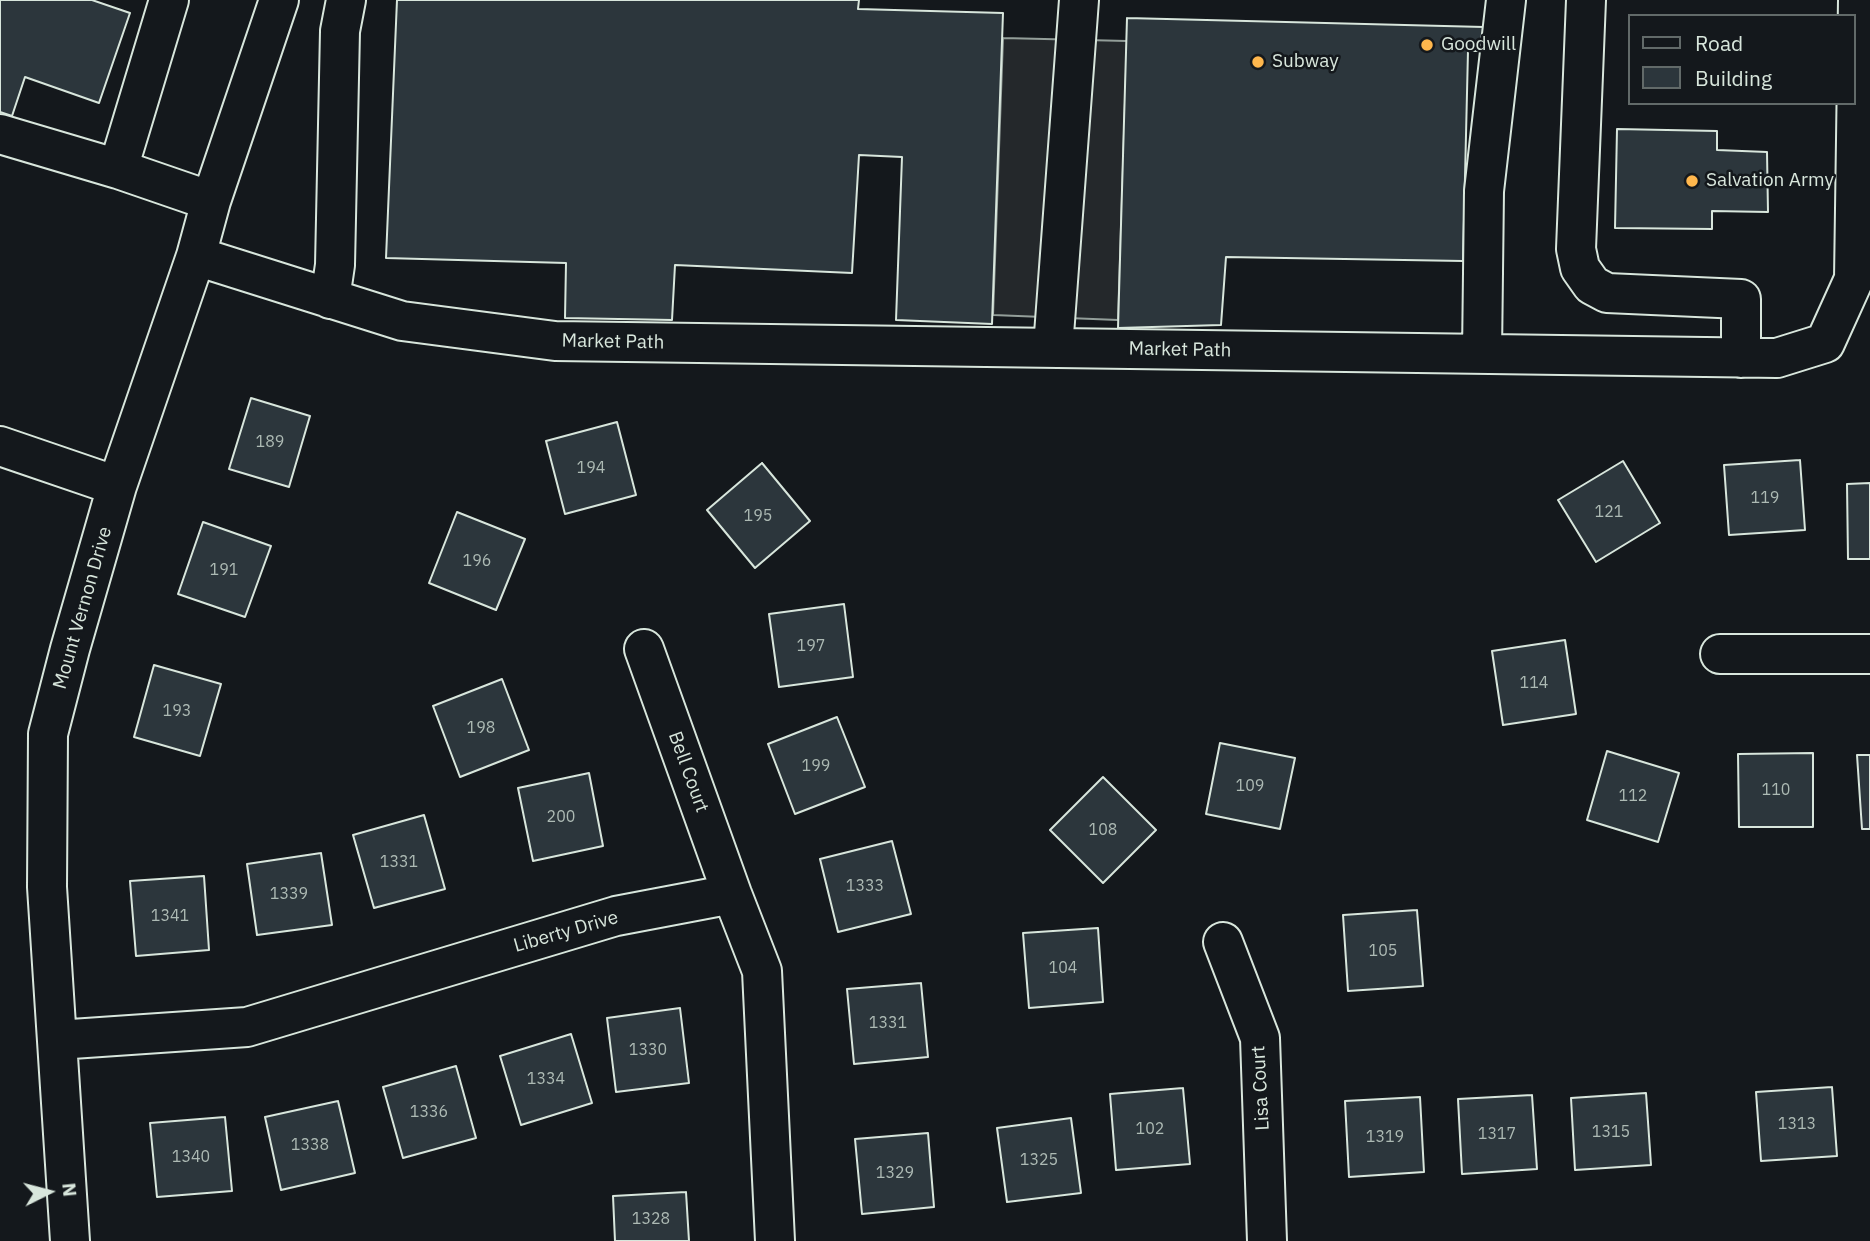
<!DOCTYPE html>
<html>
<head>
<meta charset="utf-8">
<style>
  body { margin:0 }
  #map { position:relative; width:1870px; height:1241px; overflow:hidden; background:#14181c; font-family:"IBM Plex Sans",sans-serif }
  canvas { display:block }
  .legend { position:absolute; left:1628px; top:14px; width:228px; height:91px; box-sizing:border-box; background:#14181c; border:2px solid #626a69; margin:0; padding:9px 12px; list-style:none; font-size:21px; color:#d8e6dc }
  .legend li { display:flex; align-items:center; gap:14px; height:35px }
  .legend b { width:35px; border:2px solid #626a69 }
  .north { position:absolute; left:14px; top:1157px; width:70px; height:70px; -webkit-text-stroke:5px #14181c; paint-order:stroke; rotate:84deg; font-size:19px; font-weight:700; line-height:28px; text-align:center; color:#d8e6dc }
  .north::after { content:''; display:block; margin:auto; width:24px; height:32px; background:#d8e6dc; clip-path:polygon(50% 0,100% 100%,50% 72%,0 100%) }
</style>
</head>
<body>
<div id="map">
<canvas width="1870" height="1241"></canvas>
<ul class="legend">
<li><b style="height:9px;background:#14181c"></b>Road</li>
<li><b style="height:19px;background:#2c363c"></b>Building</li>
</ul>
<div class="north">N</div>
</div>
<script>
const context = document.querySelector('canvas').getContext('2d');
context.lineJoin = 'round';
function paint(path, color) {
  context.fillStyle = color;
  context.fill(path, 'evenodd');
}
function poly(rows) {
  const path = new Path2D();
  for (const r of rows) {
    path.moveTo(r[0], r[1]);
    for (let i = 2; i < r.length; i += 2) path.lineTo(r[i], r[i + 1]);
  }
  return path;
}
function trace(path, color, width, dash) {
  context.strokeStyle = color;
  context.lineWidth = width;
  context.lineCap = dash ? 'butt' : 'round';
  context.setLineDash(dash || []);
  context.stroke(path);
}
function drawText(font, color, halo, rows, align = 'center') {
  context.font = font + ' "IBM Plex Sans",sans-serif';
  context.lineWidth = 5;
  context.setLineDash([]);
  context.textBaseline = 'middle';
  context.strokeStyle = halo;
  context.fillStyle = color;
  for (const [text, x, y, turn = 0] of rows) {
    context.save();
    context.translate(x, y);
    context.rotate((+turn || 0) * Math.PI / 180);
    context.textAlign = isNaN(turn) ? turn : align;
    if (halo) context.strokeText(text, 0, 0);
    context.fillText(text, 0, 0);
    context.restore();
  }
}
const parking = poly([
  [1003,38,1127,41,1118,320,993,315,1003,38]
]);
const building = poly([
  [0,0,92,0,130,13,99,103,25,77,12,116,0,112,0,0],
  [397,0,859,0,858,9,1003,13,992,324,896,320,902,157,859,155,852,273,675,265,672,320,565,318,566,263,386,258,397,0],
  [1127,18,1484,27,1484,51,1468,51,1463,261,1226,257,1221,325,1118,328,1127,18],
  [1617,129,1717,131,1717,150,1767,152,1768,212,1712,211,1712,229,1615,228,1617,129],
  [251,398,310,416,289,487,229,469,251,398],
  [617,422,636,495,565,514,546,441,617,422],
  [1800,460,1805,530,1729,535,1724,465,1800,460],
  [1623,461,1660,523,1596,562,1558,500,1623,461],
  [762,463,810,521,755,568,707,510,762,463],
  [1870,483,1870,559,1848,559,1847,484,1870,483],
  [457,512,525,539,496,610,429,583,457,512],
  [203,522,271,546,245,617,178,594,203,522],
  [844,604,853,677,779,687,769,614,844,604],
  [1565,640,1576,714,1503,725,1492,651,1565,640],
  [154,665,221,684,200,756,134,737,154,665],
  [502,679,529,750,460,777,433,706,502,679],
  [837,717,865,787,795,814,768,744,837,717],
  [1220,743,1295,758,1280,829,1206,814,1220,743],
  [1607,751,1679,773,1658,842,1587,820,1607,751],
  [1813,753,1813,827,1739,827,1738,754,1813,753],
  [1857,755,1870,755,1870,829,1862,829,1857,755],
  [589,773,603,846,533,861,518,788,589,773],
  [1103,777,1156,830,1103,883,1050,830,1103,777],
  [424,815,445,889,374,908,353,835,424,815],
  [892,841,911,914,838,932,820,859,892,841],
  [321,853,332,925,257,935,247,864,321,853],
  [204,876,209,950,136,956,130,881,204,876],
  [1417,910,1423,986,1348,991,1343,915,1417,910],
  [1098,928,1103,1002,1029,1008,1023,933,1098,928],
  [921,983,928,1057,854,1064,847,989,921,983],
  [680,1008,689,1083,616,1092,607,1018,680,1008],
  [571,1034,592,1103,521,1125,500,1056,571,1034],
  [456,1066,476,1138,403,1158,383,1087,456,1066],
  [1832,1087,1837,1156,1761,1161,1756,1092,1832,1087],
  [1183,1088,1190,1164,1116,1170,1110,1094,1183,1088],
  [1646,1093,1651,1165,1575,1170,1571,1098,1646,1093],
  [1532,1095,1537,1169,1462,1174,1458,1099,1532,1095],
  [1420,1097,1424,1172,1349,1177,1345,1101,1420,1097],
  [338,1101,355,1173,281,1190,265,1117,338,1101],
  [225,1117,232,1191,157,1197,150,1123,225,1117],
  [1071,1118,1081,1193,1007,1202,997,1128,1071,1118],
  [928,1133,934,1207,862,1214,855,1139,928,1133],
  [686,1192,689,1241,615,1241,613,1196,686,1192]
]);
const minor = poly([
  [1586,0,1576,249,1580,268,1592,285,1607,293,1741,299,1741,358],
  [0,134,118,169,211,201],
  [118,169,169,0],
  [196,256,402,321,555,341,1777,358,1825,343,1854,279,1858,0],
  [330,299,335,265,340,31,346,0],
  [1053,348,1079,0],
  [1482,354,1484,191,1506,0],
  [0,446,117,486],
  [644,649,732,894,762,971,775,1241],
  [1720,654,1870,654],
  [1223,942,1260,1038,1267,1241],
  [57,1040,247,1027,616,916,732,894],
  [70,1241,47,887,48,734,70,649,117,486,196,256,211,201,279,0]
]);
const markers = [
  [1427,45,7,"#ffb74d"],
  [1258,62,7,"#ffb74d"],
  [1692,181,7,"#ffb74d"]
];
const numberNames = [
  ["189",270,442],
  ["194",591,468],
  ["119",1765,498],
  ["121",1609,512],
  ["195",758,516],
  ["196",477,561],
  ["191",224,570],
  ["197",811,646],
  ["114",1534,683],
  ["193",177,711],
  ["198",481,728],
  ["199",816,766],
  ["109",1250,786],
  ["110",1776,790],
  ["112",1633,796],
  ["200",561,817],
  ["108",1103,830],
  ["1331",399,862],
  ["1333",865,886],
  ["1339",289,894],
  ["1341",170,916],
  ["105",1383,951],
  ["104",1063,968],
  ["1331",888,1023],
  ["1330",648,1050],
  ["1334",546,1079],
  ["1336",429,1112],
  ["1313",1797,1124],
  ["102",1150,1129],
  ["1315",1611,1132],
  ["1317",1497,1134],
  ["1319",1385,1137],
  ["1338",310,1145],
  ["1340",191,1157],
  ["1325",1039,1160],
  ["1329",895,1173],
  ["1328",651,1219]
];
const poiNames = [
  ["Goodwill",1441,45],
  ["Subway",1272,62],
  ["Salvation Army",1706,181]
];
const streetNames = [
  ["Market Path",613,342,1],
  ["Market Path",1180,350,1],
  ["Mount Vernon Drive",83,608,-74],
  ["Bell Court",688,772,70],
  ["Liberty Drive",566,932,-16],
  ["Lisa Court",1261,1088,-93]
];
paint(parking, '#24282b');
trace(parking, '#939e99', 2);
paint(building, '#2c363c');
trace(building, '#d8e6dc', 2);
trace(minor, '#d8e6dc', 42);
trace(minor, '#14181c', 38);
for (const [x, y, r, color] of markers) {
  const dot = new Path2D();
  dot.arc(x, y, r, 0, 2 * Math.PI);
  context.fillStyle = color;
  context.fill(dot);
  trace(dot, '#14181c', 2.5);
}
drawText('16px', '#adbab4', null, numberNames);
drawText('19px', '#d8e6dc', '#14181c', poiNames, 'left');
drawText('19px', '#d8e6dc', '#14181c', streetNames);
</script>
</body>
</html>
